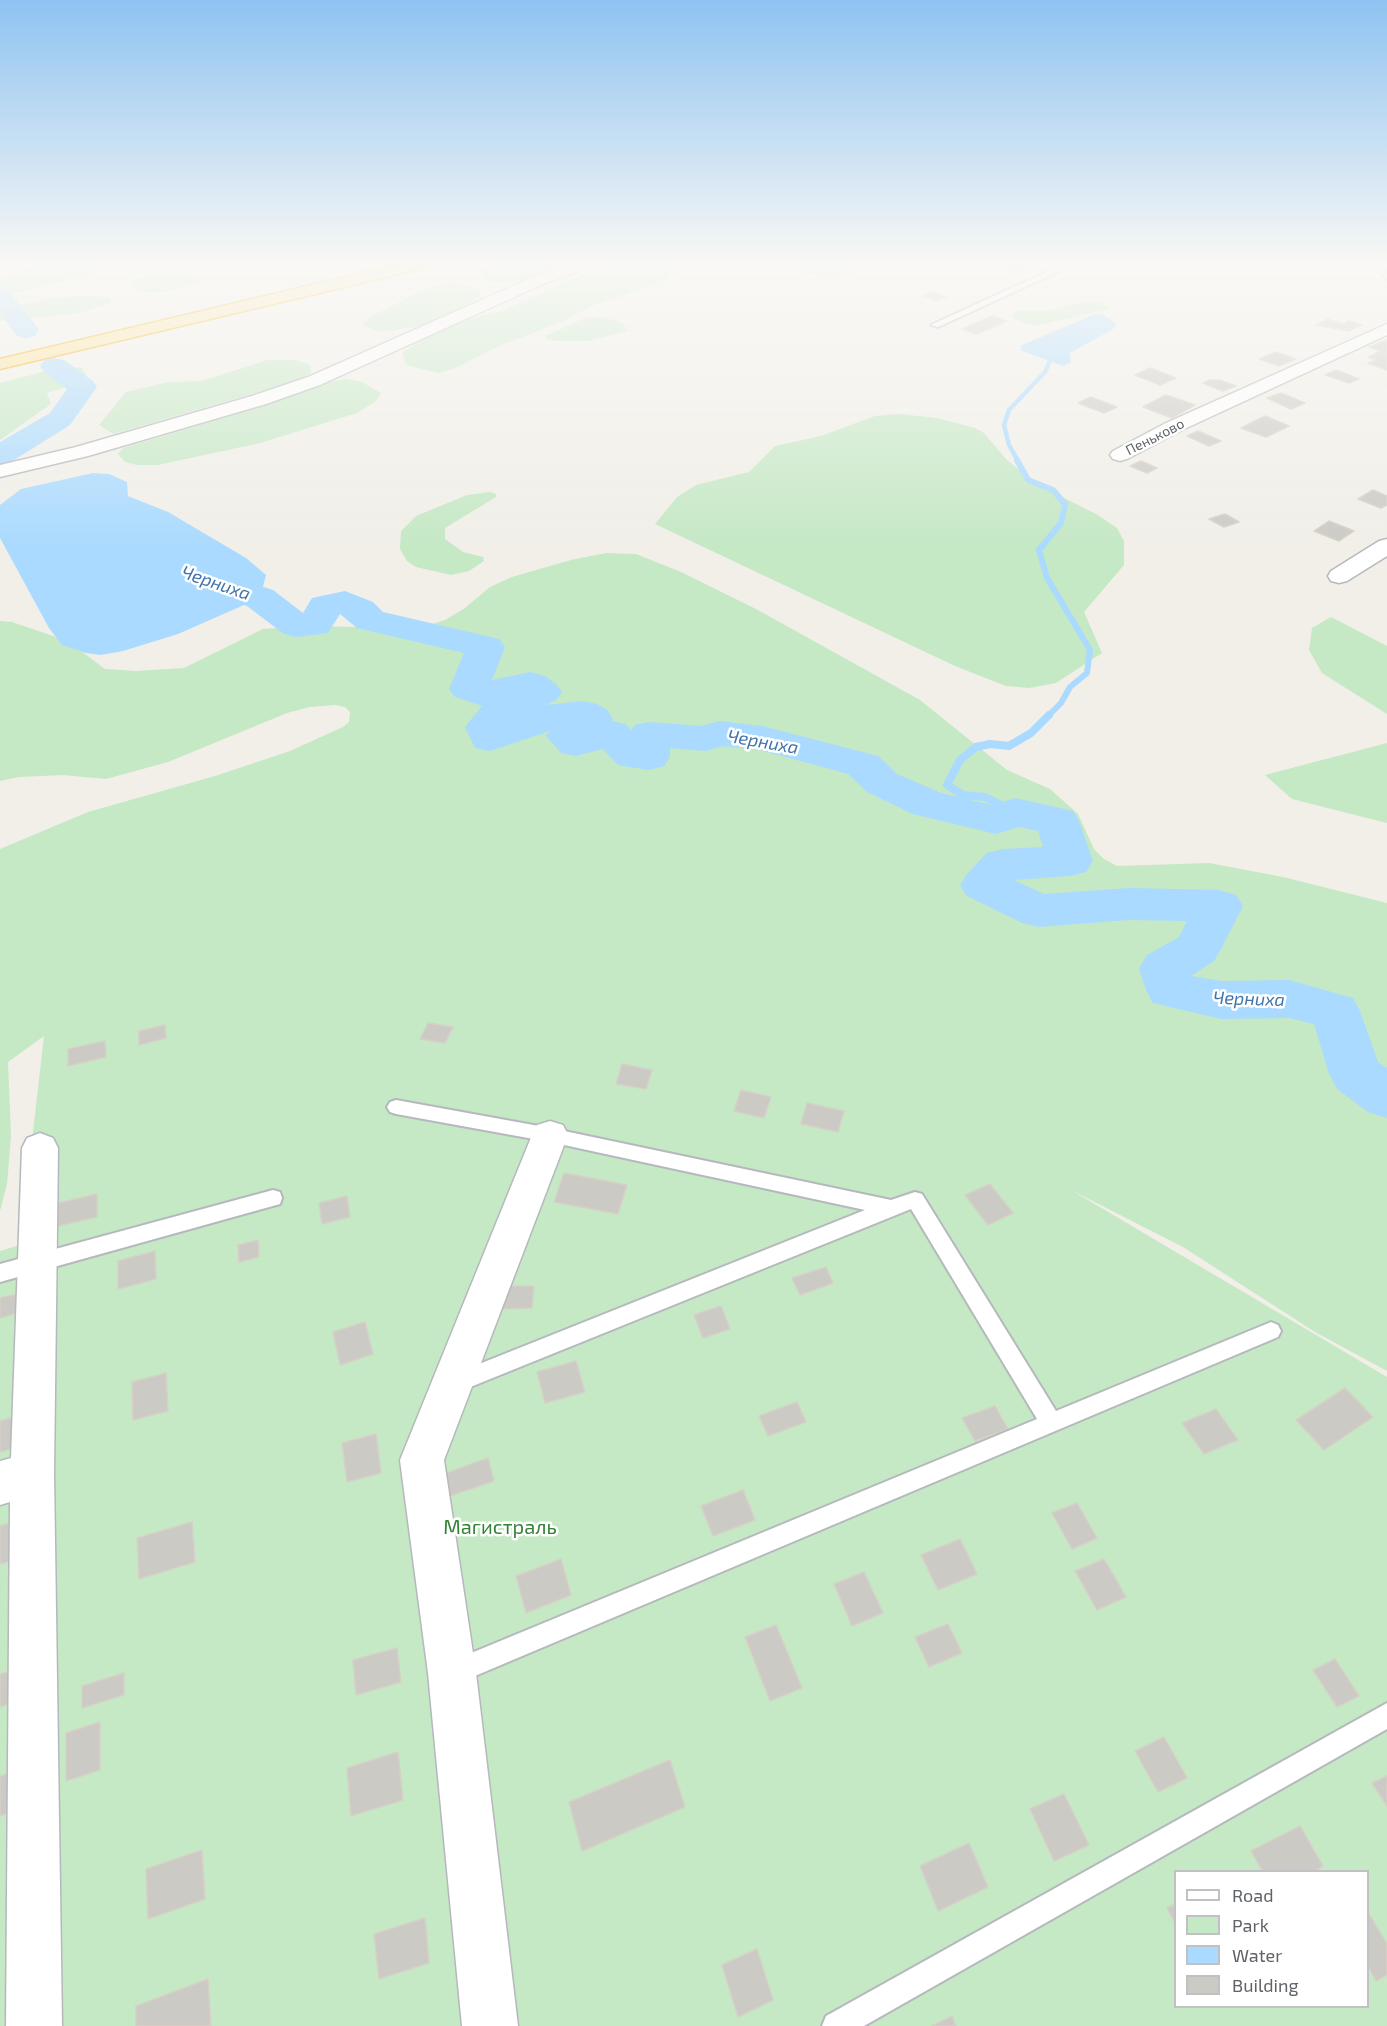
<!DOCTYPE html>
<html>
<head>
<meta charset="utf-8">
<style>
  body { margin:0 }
  #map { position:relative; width:1387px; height:2026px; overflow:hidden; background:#f1efe8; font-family:"Exo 2",sans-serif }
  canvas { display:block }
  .legend { position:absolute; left:1174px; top:1870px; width:195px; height:138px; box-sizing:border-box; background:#fff; border:2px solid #bfc1c3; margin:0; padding:8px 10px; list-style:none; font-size:18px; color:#5f6368 }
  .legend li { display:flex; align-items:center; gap:12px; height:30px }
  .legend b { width:30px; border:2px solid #bfc1c3 }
</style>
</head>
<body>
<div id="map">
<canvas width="1387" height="2026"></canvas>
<ul class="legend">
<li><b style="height:8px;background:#fff"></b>Road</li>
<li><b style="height:16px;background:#c5e8c5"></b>Park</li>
<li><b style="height:16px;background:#aadaff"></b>Water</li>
<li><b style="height:16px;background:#cccac5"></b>Building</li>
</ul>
</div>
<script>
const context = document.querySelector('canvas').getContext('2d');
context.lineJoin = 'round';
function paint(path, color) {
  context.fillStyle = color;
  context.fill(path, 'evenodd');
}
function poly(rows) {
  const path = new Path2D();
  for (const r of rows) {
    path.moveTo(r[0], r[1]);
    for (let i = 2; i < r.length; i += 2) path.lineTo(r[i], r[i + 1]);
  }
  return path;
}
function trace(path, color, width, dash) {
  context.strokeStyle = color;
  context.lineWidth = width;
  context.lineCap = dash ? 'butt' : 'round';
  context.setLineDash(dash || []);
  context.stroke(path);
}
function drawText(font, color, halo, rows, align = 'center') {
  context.font = font + ' "Exo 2",sans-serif';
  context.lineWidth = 5;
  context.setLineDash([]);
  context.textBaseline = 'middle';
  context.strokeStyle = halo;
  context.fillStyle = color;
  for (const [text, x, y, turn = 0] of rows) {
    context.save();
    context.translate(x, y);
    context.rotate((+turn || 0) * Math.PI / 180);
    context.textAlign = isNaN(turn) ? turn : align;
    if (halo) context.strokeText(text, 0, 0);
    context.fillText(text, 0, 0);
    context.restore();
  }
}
const green = poly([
  [43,263,109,263,84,276,0,297,0,279],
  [497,263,574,263,532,280,513,283,491,281,483,278,480,270],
  [608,263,723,263,679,269,655,285,596,304,561,322,499,346,456,368,438,373,406,365,402,353,427,336,464,320,501,311],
  [790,263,853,263,849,268,849,274,831,278,804,272],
  [170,272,189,274,199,278,198,282,176,290,146,293,133,289,132,283,138,278],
  [455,283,477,288,482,293,479,297,443,319,416,327,380,332,364,326,364,322,369,317,419,292,437,285],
  [89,295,111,298,111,303,80,313,0,321,0,311,9,307,46,299],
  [1085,301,1099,302,1106,305,1109,309,1039,325,1027,324,1013,318,1012,314,1016,311,1046,311],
  [587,317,604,317,622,322,628,331,588,341,554,341,547,339,545,336],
  [267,360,296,360,310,365,311,371,308,375,290,383,113,434,99,425,126,392,169,382,202,381],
  [72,367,82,368,88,378,84,382,47,393,51,404,0,440,0,383,45,371],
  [346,379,362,382,381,393,376,401,357,413,260,443,158,465,137,465,125,462,118,454,123,448,250,410,317,384],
  [900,414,937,418,975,428,984,433,1006,459,1037,484,1098,515,1117,528,1124,541,1124,565,1084,612,1102,653,1056,683,1029,688,1006,686,955,666,655,524,677,497,696,485,749,472,775,446,821,436,875,416],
  [490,492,496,494,496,497,445,528,445,539,463,552,483,557,484,561,469,571,451,575,416,567,407,561,400,549,401,531,416,516,467,495],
  [606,553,636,554,681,572,756,609,920,700,1007,770,1050,789,1078,814,1094,849,1104,859,1117,866,1209,863,1283,877,1387,903,1387,1371,1315,1332,1183,1247,1071,1190,1387,1377,1387,2026,0,2026,0,1251,20,1245,44,1036,8,1062,11,1136,7,1184,0,1211,0,849,88,812,215,776,290,751,343,727,349,722,350,712,345,707,335,705,310,707,287,713,168,762,106,779,63,775,19,777,0,781,0,621,12,622,56,637,73,645,105,669,136,671,184,668,263,629,310,626,357,627,395,631,417,629,445,620,465,608,490,587,512,577,571,560],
  [1176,1872,1368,1872,1368,2006,1176,2006],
  [1331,617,1387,646,1387,714,1322,673,1309,650,1312,628],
  [1387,743,1387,823,1292,799,1265,775]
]);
const water = poly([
  [1095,314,1104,315,1116,323,1115,328,1070,353,1071,362,1063,366,1022,351,1020,346],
  [93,473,109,474,127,482,128,496,168,512,246,558,266,575,260,598,178,634,123,651,101,655,86,653,62,645,49,628,0,538,0,505,21,489]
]);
const streamFar2 = poly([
  [1018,461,1009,445,1004,425,1009,410,1045,372,1050,361]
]);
const streamFar1 = poly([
  [1017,460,1028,480,1053,490,1065,504,1061,523,1039,550,1047,578,1090,650,1087,673,1070,687,1061,703,1048,716]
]);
const stream = poly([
  [1015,812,985,797,963,795,947,785,960,760,976,747,990,744,1009,746,1031,733,1049,715]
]);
const river = poly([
  [0,288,9,291,35,324,39,330,35,336,26,338,17,336,0,313,0,288],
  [54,358,64,360,93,381,97,387,70,425,11,462,0,464,0,442,50,413,67,389,44,372,40,366,44,360,54,358],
  [194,564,273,590,303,613,312,598,345,591,373,602,383,612,499,639,505,647,492,680,531,672,545,676,556,684,562,692,556,700,546,705,583,701,597,704,607,710,613,719,612,721,625,724,631,730,635,725,649,722,701,726,720,721,762,726,878,756,897,774,941,793,992,805,1015,798,1073,811,1079,821,1093,861,1086,872,1070,876,1014,880,1044,894,1129,888,1219,890,1236,895,1243,906,1221,949,1214,961,1191,976,1221,981,1289,980,1353,998,1360,1011,1378,1062,1387,1068,1387,1118,1368,1112,1337,1089,1329,1074,1314,1024,1289,1018,1221,1019,1153,1003,1146,990,1139,968,1147,955,1179,937,1187,921,1129,920,1039,927,1022,923,967,896,960,885,967,874,987,853,1003,849,1043,847,1038,831,1019,827,996,834,913,814,867,792,848,774,760,750,724,746,705,751,670,748,670,757,664,766,649,770,618,765,603,749,576,756,561,753,546,736,550,731,490,751,475,748,465,727,482,706,455,697,449,689,464,653,357,628,340,614,328,633,297,637,284,634,247,606,182,582,176,575,182,568,194,564]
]);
const building = poly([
  [999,263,1025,263,1032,265,1018,272,995,265,999,263],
  [933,292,946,297,936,301,923,296,933,292],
  [992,316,1007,321,977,334,962,329,992,316],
  [1328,319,1343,324,1349,321,1362,325,1348,331,1316,325,1328,319],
  [1387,340,1387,354,1369,347,1387,340],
  [1276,352,1296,359,1279,366,1259,359,1276,352],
  [1379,352,1387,355,1387,370,1368,363,1376,360,1368,357,1379,352],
  [1150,368,1176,378,1160,385,1135,375,1150,368],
  [1336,370,1359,379,1349,383,1325,375,1336,370],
  [1210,380,1219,380,1236,386,1223,391,1203,383,1210,380],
  [1281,393,1305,403,1291,409,1267,398,1281,393],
  [1166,395,1195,405,1172,418,1143,407,1166,395],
  [1091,397,1117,407,1104,413,1078,403,1091,397],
  [1265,416,1289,426,1266,437,1241,428,1265,416],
  [1198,431,1221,441,1209,446,1187,436,1198,431],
  [1141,461,1157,468,1147,473,1130,466,1141,461],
  [1373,490,1387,496,1387,505,1381,508,1358,499,1373,490],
  [1225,514,1239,522,1224,527,1209,519,1225,514],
  [1329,521,1354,531,1339,541,1314,531,1329,521],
  [428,1023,453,1027,445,1043,420,1039,428,1023],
  [165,1025,166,1038,139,1045,139,1031,165,1025],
  [105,1041,106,1057,68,1066,68,1049,105,1041],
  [622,1064,652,1070,646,1089,616,1084,622,1064],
  [741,1090,771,1097,764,1118,734,1111,741,1090],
  [807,1103,844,1111,838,1132,801,1124,807,1103],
  [564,1173,627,1185,618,1214,554,1202,564,1173],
  [990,1184,1013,1213,988,1225,965,1195,990,1184],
  [97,1194,97,1217,54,1227,54,1204,97,1194],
  [347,1196,350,1217,322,1224,319,1203,347,1196],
  [258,1240,259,1257,239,1262,238,1245,258,1240],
  [155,1251,156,1279,118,1289,118,1261,155,1251],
  [826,1267,833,1283,800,1295,792,1278,826,1267],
  [504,1286,534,1286,532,1308,502,1309,504,1286],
  [17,1294,17,1313,0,1318,0,1298,17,1294],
  [721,1306,730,1329,703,1338,694,1315,721,1306],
  [365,1322,373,1354,340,1365,333,1332,365,1322],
  [576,1361,585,1392,545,1403,537,1372,576,1361],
  [166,1373,168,1411,133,1420,132,1382,166,1373],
  [1345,1388,1373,1417,1324,1450,1296,1420,1345,1388],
  [797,1402,806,1422,768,1436,759,1416,797,1402],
  [995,1406,1008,1429,975,1441,962,1418,995,1406],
  [1216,1409,1238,1440,1204,1454,1182,1423,1216,1409],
  [21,1415,20,1446,0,1452,0,1421,21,1415],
  [376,1434,381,1473,347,1482,342,1443,376,1434],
  [488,1458,494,1481,450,1496,444,1474,488,1458],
  [743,1490,755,1520,713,1536,701,1506,743,1490],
  [1077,1503,1097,1538,1072,1549,1052,1513,1077,1503],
  [19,1520,17,1559,0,1564,0,1526,19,1520],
  [192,1522,195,1562,139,1579,137,1538,192,1522],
  [960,1539,977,1574,938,1590,921,1555,960,1539],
  [561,1559,571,1595,526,1613,516,1576,561,1559],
  [1104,1559,1126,1597,1097,1610,1075,1571,1104,1559],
  [864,1572,883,1613,852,1626,834,1584,864,1572],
  [948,1624,962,1653,929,1667,915,1637,948,1624],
  [776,1625,802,1688,770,1701,745,1637,776,1625],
  [397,1648,401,1682,356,1695,353,1660,397,1648],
  [1335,1659,1359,1696,1337,1707,1313,1670,1335,1659],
  [14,1670,13,1703,0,1707,0,1674,14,1670],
  [124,1673,124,1695,82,1708,82,1686,124,1673],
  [100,1722,100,1770,66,1781,66,1733,100,1722],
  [1164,1737,1187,1778,1158,1792,1135,1751,1164,1737],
  [398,1752,403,1800,351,1816,347,1768,398,1752],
  [670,1760,685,1807,582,1851,569,1802,670,1760],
  [12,1773,10,1812,0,1816,0,1776,12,1773],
  [1387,1776,1387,1806,1372,1783,1387,1776],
  [1064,1794,1089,1845,1054,1861,1030,1809,1064,1794],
  [1300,1826,1323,1866,1313,1872,1263,1872,1251,1851,1300,1826],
  [969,1843,988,1887,938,1911,920,1866,969,1843],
  [202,1850,205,1899,148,1919,146,1869,202,1850],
  [1176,1904,1176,1925,1167,1908,1176,1904],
  [1368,1912,1387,1944,1387,1975,1376,1981,1368,1966,1368,1912],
  [425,1918,429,1963,379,1979,374,1934,425,1918],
  [757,1949,773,2000,738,2017,722,1965,757,1949],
  [208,1979,211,2026,136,2026,136,2006,208,1979],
  [952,2016,956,2026,932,2026,952,2016]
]);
const lane = poly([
  [1066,263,1077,263,938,327,931,325,1066,263],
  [1372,263,1380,263,1387,272,1387,279,1372,263],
  [396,1100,550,1128,891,1200,915,1192,922,1194,1056,1411,1271,1322,1278,1325,1281,1331,1278,1337,456,1684,447,1681,444,1672,447,1663,1037,1419,911,1209,463,1390,456,1393,449,1390,446,1383,449,1376,865,1210,550,1142,396,1114,390,1112,387,1107,390,1102,396,1100],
  [273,1190,280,1192,282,1198,280,1204,0,1282,0,1264,273,1190],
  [1387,1703,1387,1729,864,2026,822,2026,826,2016,1387,1703]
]);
const street = poly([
  [570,263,594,263,592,266,543,284,320,385,266,404,88,456,0,477,0,465,76,447,252,396,308,377,531,278,570,263],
  [1387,324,1387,335,1180,431,1127,459,1120,461,1113,459,1110,455,1113,451,1166,423,1387,324],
  [1387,539,1387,556,1347,581,1339,583,1331,581,1328,576,1331,571,1379,541,1387,539],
  [550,1121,563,1125,568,1135,444,1460,476,1673,518,2026,462,2026,428,1673,400,1460,532,1135,537,1125,550,1121],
  [40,1133,53,1138,58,1148,54,1473,62,2026,6,2026,10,1502,0,1505,0,1461,11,1458,22,1148,27,1138,40,1133]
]);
const highway = poly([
  [404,263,433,263,425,268,0,369,0,359,404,263]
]);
const farStreetnames = [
  ["Пеньково",1155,437,-27]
];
const waterNames = [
  ["Черниха",216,583,19],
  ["Черниха",763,742,10],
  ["Черниха",1249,999,2]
];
const nearParknames = [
  ["Магистраль",500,1527]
];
paint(green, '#c5e8c5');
paint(water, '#aadaff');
trace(streamFar2, '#aadaff', 4.5);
trace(streamFar1, '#aadaff', 6);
trace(stream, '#aadaff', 8);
paint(river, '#aadaff');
paint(building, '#cccac5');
trace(building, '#d6d1c6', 1.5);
trace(lane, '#b5b8bc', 4);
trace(street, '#b5b8bc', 3);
trace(highway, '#f9ab00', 3);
paint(lane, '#fff');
paint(street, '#fff');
paint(highway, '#fde293');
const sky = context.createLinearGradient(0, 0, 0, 547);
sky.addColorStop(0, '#8fc3f1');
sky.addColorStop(0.48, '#f9f8f5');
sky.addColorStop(1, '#f9f8f500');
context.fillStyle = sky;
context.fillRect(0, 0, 1387, 547);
drawText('14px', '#5f6368', '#fff', farStreetnames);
drawText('italic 18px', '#4174aa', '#fff', waterNames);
drawText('20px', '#348238', '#fff', nearParknames);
</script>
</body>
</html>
